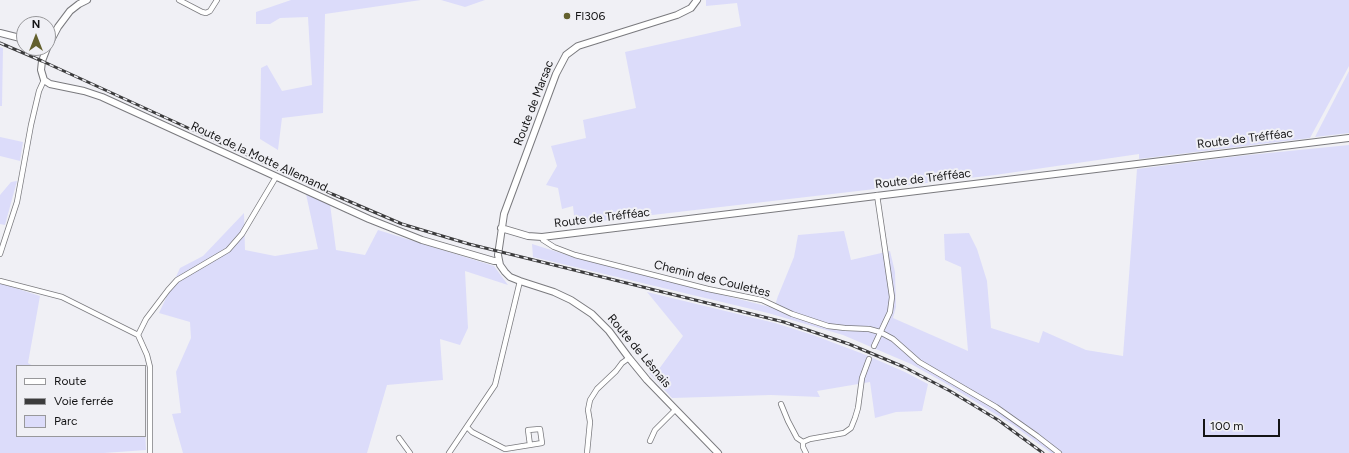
<!DOCTYPE html>
<html>
<head>
<meta charset="utf-8">
<style>
  body { margin:0 }
  #map { position:relative; width:1349px; height:453px; overflow:hidden; background:#f0f0f5; font-family:Figtree,sans-serif }
  canvas { display:block }
  .legend { position:absolute; left:16px; top:365px; width:130px; height:72px; box-sizing:border-box; background:#f0f0f5; border:1px solid #98989b; margin:0; padding:5px 7px; list-style:none; font-size:12px; color:#141415 }
  .legend li { display:flex; align-items:center; gap:8px; height:20px }
  .legend b { width:20px; border:1px solid #98989b }
  .north { position:absolute; left:16px; top:16px; width:40px; height:40px; box-sizing:border-box; background:#f0f0f5; border:1px solid #98989b; border-radius:50%; rotate:0deg; font-size:11px; font-weight:700; line-height:16px; text-align:center; color:#141415 }
  .north::after { content:''; display:block; margin:auto; width:14px; height:18px; background:#63602d; clip-path:polygon(50% 0,100% 100%,50% 72%,0 100%) }
  .scale { position:absolute; left:1203px; top:419px; width:77px; height:18px; box-sizing:border-box; border:2px solid #141415; border-top:0; padding-left:5px; font-size:12px; line-height:14px; white-space:nowrap; color:#141415; -webkit-text-stroke:3px #f0f0f5; paint-order:stroke }
</style>
</head>
<body>
<div id="map">
<canvas width="1349" height="453"></canvas>
<ul class="legend">
<li><b style="height:5px;background:#fff"></b>Route</li>
<li><b style="height:5px;background:#3c3c3d"></b>Voie ferrée</li>
<li><b style="height:11px;background:#dcdcfa"></b>Parc</li>
</ul>
<div class="north">N</div>
<div class="scale">100 m</div>
</div>
<script>
const context = document.querySelector('canvas').getContext('2d');
context.lineJoin = 'round';
function paint(path, color) {
  context.fillStyle = color;
  context.fill(path, 'evenodd');
}
function poly(rows) {
  const path = new Path2D();
  for (const r of rows) {
    path.moveTo(r[0], r[1]);
    for (let i = 2; i < r.length; i += 2) path.lineTo(r[i], r[i + 1]);
  }
  return path;
}
function trace(path, color, width, dash) {
  context.strokeStyle = color;
  context.lineWidth = width;
  context.lineCap = dash ? 'butt' : 'round';
  context.setLineDash(dash || []);
  context.stroke(path);
}
function drawText(font, color, halo, rows, align = 'center') {
  context.font = font + ' Figtree,sans-serif';
  context.lineWidth = 4;
  context.setLineDash([]);
  context.textBaseline = 'middle';
  context.strokeStyle = halo;
  context.fillStyle = color;
  for (const [text, x, y, turn = 0] of rows) {
    context.save();
    context.translate(x, y);
    context.rotate((+turn || 0) * Math.PI / 180);
    context.textAlign = isNaN(turn) ? turn : align;
    if (halo) context.strokeText(text, 0, 0);
    context.fillText(text, 0, 0);
    context.restore();
  }
}
const green = poly([
  [291,0,421,0,325,14,323,113,282,118,278,150,260,139,261,68,267,65,282,91,312,85,308,17,280,18,270,24,256,24,256,12],
  [441,0,485,0,465,7],
  [706,0,1349,0,1349,66,1310,138,1139,159,1139,154,995,175,575,224,573,206,562,209,558,188,546,185,557,166,551,146,586,138,583,120,636,108,625,52,741,26,737,3,706,6],
  [0,47,3,48,2,106,0,106],
  [1349,71,1349,133,1315,137],
  [0,137,23,142,20,161,0,156],
  [1349,145,1349,453,1051,453,1013,425,945,383,911,364,843,335,768,313,533,257,532,244,580,259,774,308,778,296,794,257,798,235,844,231,851,260,890,251,895,272,896,307,893,318,968,351,961,267,945,260,944,234,969,233,977,249,987,281,991,328,1039,343,1043,331,1086,350,1123,356,1137,169,1239,156],
  [17,181,5,225,0,224,0,195,11,182],
  [306,194,330,204,336,250,365,255,378,230,494,266,508,285,465,271,468,328,460,345,440,339,443,380,387,385,367,453,183,453,172,414,181,413,176,372,191,338,190,322,159,313,180,268,203,256,244,213,245,250,275,256,318,249],
  [0,283,40,296,28,363,33,366,17,366,17,436,145,436,145,427,146,450,104,453,0,453],
  [647,292,775,323,813,335,866,355,905,372,928,384,922,411,896,412,875,418,870,382,817,391,820,397,771,395,672,398,649,373,659,369,683,336]
]);
const minor = poly([
  [179,0,202,12,206,13,210,11,217,0],
  [542,237,543,240,554,247,575,255,708,289,762,300,792,314,828,326,845,328,869,329,880,332,893,339,919,362,996,407,1037,436,1059,453],
  [0,254,17,202,31,125,39,91,44,80],
  [0,281,62,297,138,335],
  [874,346,890,312,892,297,877,195],
  [781,404,788,421,797,438,803,442],
  [467,427,472,432,505,449,542,443,540,429,528,430,530,445],
  [399,438,410,453],
  [650,441,655,430,675,410],
  [150,453,150,367,147,355,138,335,146,319,168,290,177,280,228,250,242,234,276,177],
  [449,453,495,385,520,281],
  [587,453,590,422,588,410,590,400,597,389,616,371,622,363,629,358],
  [806,453,803,447,803,442,810,439,844,433,851,428,855,418,858,408,862,378,869,359]
]);
const tertiary = poly([
  [697,0,691,8,677,15,578,46,566,55,556,74,504,214,498,255,500,265,505,272,510,277,520,281,554,292,571,300,592,314,609,331,629,358,647,380,718,453],
  [0,33,24,39],
  [48,46,58,27,70,11,79,4,87,0],
  [47,48,42,61,41,70,44,80,50,84,84,91,102,97,369,219,422,240,494,261,499,261],
  [501,228,528,236,542,237,1349,138]
]);
const rail = poly([
  [0,43,42,61,332,194,402,224,469,244,784,322,849,344,904,367,950,391,998,420,1043,453]
]);
const markers = [
  [567,16,4,"#63602d"]
];
const poiNames = [
  ["Fl306",575,16]
];
const streetNames = [
  ["Route de Marsac",534,103,-69],
  ["Route de Tréfféac",1245,139,-7],
  ["Route de la Motte Allemand",259,157,25],
  ["Route de Tréfféac",923,179,-7],
  ["Route de Tréfféac",602,218,-7],
  ["Chemin des Coulettes",712,279,14],
  ["Route de Lèsnais",639,351,50]
];
paint(green, '#dcdcfa');
trace(minor, '#7a7a7e', 6);
trace(tertiary, '#7a7a7e', 8);
trace(minor, '#fff', 4.5);
trace(tertiary, '#fff', 6);
trace(rail, '#3c3c3d', 3);
trace(rail, '#f0f0f5', 1.5, [4.5]);
for (const [x, y, r, color] of markers) {
  const dot = new Path2D();
  dot.arc(x, y, r, 0, 2 * Math.PI);
  context.fillStyle = color;
  context.fill(dot);
  trace(dot, '#f0f0f5', 1.5);
}
drawText('12px', '#141415', '#f0f0f5', poiNames, 'left');
drawText('12px', '#141415', '#f0f0f5', streetNames);
</script>
</body>
</html>
